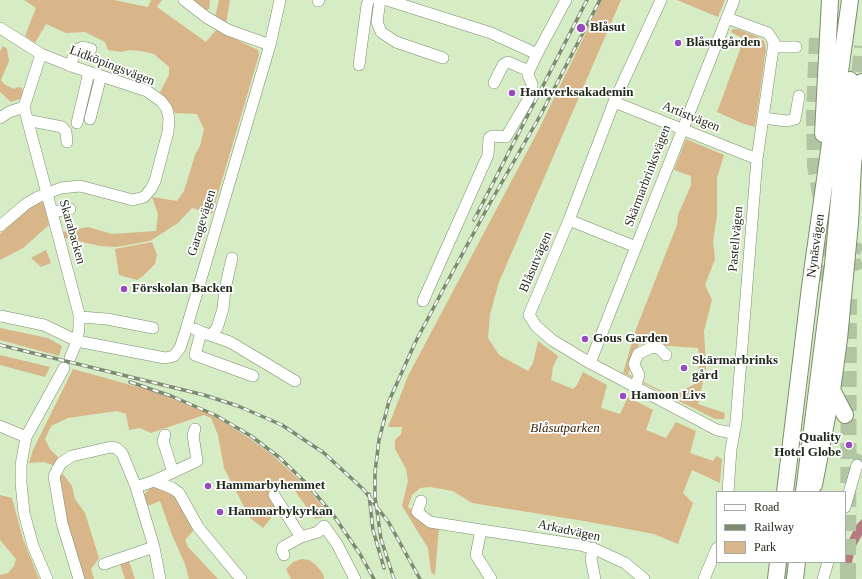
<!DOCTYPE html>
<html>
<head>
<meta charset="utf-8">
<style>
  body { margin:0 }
  #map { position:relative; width:862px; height:579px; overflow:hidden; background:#d5ecc4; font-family:"Times New Roman",serif }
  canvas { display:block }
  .legend { position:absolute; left:716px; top:491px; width:130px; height:72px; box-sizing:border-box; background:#fff; border:1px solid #a6aaa4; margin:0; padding:5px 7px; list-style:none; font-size:12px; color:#212a1b }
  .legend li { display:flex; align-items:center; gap:8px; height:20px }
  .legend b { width:20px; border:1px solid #a6aaa4 }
</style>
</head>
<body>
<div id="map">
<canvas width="862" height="579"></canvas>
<ul class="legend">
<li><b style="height:5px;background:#fff"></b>Road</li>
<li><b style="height:5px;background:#7c8c71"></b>Railway</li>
<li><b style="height:11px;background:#d9b58a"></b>Park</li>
</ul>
</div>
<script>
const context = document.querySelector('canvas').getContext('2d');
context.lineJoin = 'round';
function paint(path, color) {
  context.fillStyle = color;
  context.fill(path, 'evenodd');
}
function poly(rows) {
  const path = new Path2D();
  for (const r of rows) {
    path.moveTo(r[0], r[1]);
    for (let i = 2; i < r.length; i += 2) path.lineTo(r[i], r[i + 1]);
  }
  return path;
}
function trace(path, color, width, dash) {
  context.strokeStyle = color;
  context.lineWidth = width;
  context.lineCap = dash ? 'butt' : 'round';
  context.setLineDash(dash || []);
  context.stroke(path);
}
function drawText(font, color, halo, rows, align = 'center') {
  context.font = font + ' "Times New Roman",serif';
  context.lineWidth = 3.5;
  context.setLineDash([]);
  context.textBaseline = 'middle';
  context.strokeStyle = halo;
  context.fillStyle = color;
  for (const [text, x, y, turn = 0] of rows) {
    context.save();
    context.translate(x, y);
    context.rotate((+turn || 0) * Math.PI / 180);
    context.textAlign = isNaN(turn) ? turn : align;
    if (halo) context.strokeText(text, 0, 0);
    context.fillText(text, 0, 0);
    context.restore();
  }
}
const green = poly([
  [24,0,114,0,148,7,151,0,162,0,157,7,206,42,216,30,258,50,259,55,212,214,192,208,178,223,150,241,116,247,100,246,65,238,63,232,88,227,112,234,156,231,158,214,152,197,177,201,184,191,195,155,200,146,204,129,197,114,175,113,170,103,160,92,169,75,169,67,154,54,141,51,129,50,121,52,108,50,105,42,85,32,66,33,46,24,35,43,25,36,36,8],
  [195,0,210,0,209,9,206,11,196,4],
  [219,0,230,0,226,23,215,17],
  [602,0,621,0,499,282,490,314,488,338,499,355,528,371,533,363,538,341,558,356,553,367,551,380,573,389,577,385,583,372,607,385,601,408,620,414,628,397,653,410,646,430,666,438,676,422,696,431,690,453,713,461,716,456,722,459,720,483,692,470,683,493,693,503,678,544,654,534,584,521,472,503,453,491,430,487,420,488,412,495,408,507,439,528,435,575,431,572,428,548,402,506,408,481,406,469,395,449,395,440,401,434,402,427,388,427,408,376,538,131],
  [677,0,725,0,718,17],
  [733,29,738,29,758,37,764,41,766,49,755,127,744,124,717,112,744,39,731,32],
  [3,46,7,49,9,61,1,80,4,84,14,89,18,87,22,88,23,93,20,99,11,102,0,92,0,51],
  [686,139,724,155,717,178,717,216,713,241,715,259,705,285,712,300,704,331,706,368,698,404,725,413,724,419,715,419,623,373,636,329,677,225,678,215,691,185,691,176,674,170],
  [639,344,698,348,700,361,695,384,672,396,628,374],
  [40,202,43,203,45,208,49,225,23,248,0,260,0,234,34,204],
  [152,242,157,255,155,264,143,276,137,280,119,275,115,249],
  [46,250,51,263,41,267,31,258],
  [0,328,48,338,62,346,59,356,0,340],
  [0,355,50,367,45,377,0,365],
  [73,369,156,392,212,415,249,438,272,455,306,486,330,516,315,519,288,481,272,488,275,513,263,528,250,518,224,468,218,435,211,418,204,415,151,433,140,428,129,430,126,414,117,411,68,418,51,426,45,439,50,449,59,458,55,466,44,462,29,463,33,450],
  [63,474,72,486,75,499,85,513,99,558,91,569,94,579,79,579,57,479],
  [152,487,162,489,174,497,181,504,193,531,185,540,188,547,218,579,189,579,185,564,172,535,160,501,148,506,143,497,146,492],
  [0,495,12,498,23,539,39,579,0,579,0,575,8,573,14,566,16,559,0,540],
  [302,559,309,560,316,565,323,574,324,579,291,579,286,569,293,562],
  [129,561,135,579,125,579,120,564]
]);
const water = poly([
  [862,519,862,535,856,546,851,566,843,563,846,545,857,524]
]);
const minorTunnel = poly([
  [855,247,862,250],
  [853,266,862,263],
  [857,465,862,452]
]);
const highwayTunnel = poly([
  [817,38,814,114,815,166,821,199],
  [857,96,862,46],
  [825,217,826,281],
  [783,579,790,562],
  [848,579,849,297]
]);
const minor = poly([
  [184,0,206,17,228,30,270,45],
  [380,0,377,22,381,32,396,42,443,58],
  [387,0,491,33,537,54,566,0],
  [661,0,614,102,569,220,529,315,536,326,552,340,590,363,717,430,733,433],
  [318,1,319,0],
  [727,18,768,33,774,42,757,159,736,422,731,449,728,492],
  [0,28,41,54,74,67,147,91,161,101,167,109,169,119,168,132,155,181,151,189,144,197,133,200,80,186,61,188,38,197,26,204,0,226],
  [773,47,796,47],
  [41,54,24,107,79,314,79,328,77,341,70,358],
  [359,65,367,5,369,0],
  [70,66,76,50,83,47,91,49],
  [494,83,503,65,508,62,529,71,537,54],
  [614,102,757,159],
  [0,118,9,112,24,107],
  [763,118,787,121,795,119,799,96],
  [90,119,101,76],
  [27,120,62,127,66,132,67,142],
  [77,123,89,72],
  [52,212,70,209],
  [569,220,636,247],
  [423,301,488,155,489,138,492,136,506,137,532,93,532,84,528,75,529,71],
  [0,316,44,325,77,341,165,358,174,356,180,348,185,333,270,45,280,0],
  [80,317,107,319,153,328],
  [195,329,201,332,195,355,253,376],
  [201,332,230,342,295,381],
  [211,335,217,328,223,309,225,289,232,258],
  [590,363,734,0],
  [635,388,639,375,634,364,638,354,652,347,660,349,666,355],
  [0,426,26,437],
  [165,435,163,441,173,472],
  [154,481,197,461,193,435,195,429],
  [136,487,154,481,172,488,179,493,198,527,241,579],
  [274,495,301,537],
  [421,501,417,512,430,522,481,530],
  [845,507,857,465],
  [593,548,591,559,595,579],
  [284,555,282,550,283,547,301,537,318,532,324,526,337,544,355,579],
  [104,564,154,547],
  [47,579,33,546,24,513,21,483,21,465,26,437,64,368],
  [79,579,62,523,54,476,61,463,72,456,111,447,116,448,122,453,136,487,154,547,160,579],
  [491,579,476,555,481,530,580,545,597,550,625,563,644,579],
  [704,579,717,548],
  [823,579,828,562]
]);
const highway = poly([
  [823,134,830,0],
  [831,388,845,415],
  [814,485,832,391,839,339,850,223,853,165,862,82],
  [785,492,810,287,850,0],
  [804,492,833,265,850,80],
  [776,579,778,562],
  [795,579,797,562]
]);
const rail = poly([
  [474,220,587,0],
  [0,345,204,395,238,406,282,425,324,453,364,490,389,523,420,579],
  [130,382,171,396,215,415,251,436,280,458,307,484,334,516,360,554,374,579],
  [369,494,373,530,384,568],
  [394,579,381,539,375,497,375,472,379,440,389,401,415,343,445,286,490,203,540,116,600,0]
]);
const markers = [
  [581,28,5,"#964bbe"],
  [678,43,4,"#964bbe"],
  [512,93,4,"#964bbe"],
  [124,289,4,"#964bbe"],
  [585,339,4,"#964bbe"],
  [684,368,4,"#964bbe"],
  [623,396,4,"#964bbe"],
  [849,445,4,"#964bbe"],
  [208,486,4,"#964bbe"],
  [220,512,4,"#964bbe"]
];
const poiNames = [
  ["Blåsut",590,28],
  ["Blåsutgården",686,43],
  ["Hantverksakademin",520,93],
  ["Förskolan Backen",132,289],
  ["Gous Garden",593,339],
  ["Skärmarbrinks",692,361],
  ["gård",692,376],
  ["Hamoon Livs",631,396],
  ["Quality",841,438,"right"],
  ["Hotel Globe",841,453,"right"],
  ["Hammarbyhemmet",216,486],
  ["Hammarbykyrkan",228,512]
];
const streetNames = [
  ["Lidköpingsvägen",112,66,21],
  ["Artistvägen",691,117,22],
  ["Skärmarbrinksvägen",648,176,-69],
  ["Garagevägen",202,223,-73],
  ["Skarabacken",72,232,74],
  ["Pastellvägen",736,239,-85],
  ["Nynäsvägen",816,246,-82],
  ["Blåsutvägen",536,262,-67],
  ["Arkadvägen",569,531,12]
];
const parkNames = [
  ["Blåsutparken",565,429]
];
paint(green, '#d9b58a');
paint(water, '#b97980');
trace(minorTunnel, '#b1c5a2', 11, [11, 5.5]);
trace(highwayTunnel, '#b1c5a2', 16, [16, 8]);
trace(minor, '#7a8e6a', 12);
trace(highway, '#7a8e6a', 18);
trace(minor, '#fff', 11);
trace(highway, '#fff', 16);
trace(rail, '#7c8c71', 3.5);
trace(rail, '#fff', 2, [6]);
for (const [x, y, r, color] of markers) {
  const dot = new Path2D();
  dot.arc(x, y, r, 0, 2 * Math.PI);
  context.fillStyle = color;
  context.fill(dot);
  trace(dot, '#fff', 1.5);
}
drawText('bold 13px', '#212a1b', '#fff', poiNames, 'left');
drawText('13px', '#212a1b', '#fff', streetNames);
drawText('italic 13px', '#37250e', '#fff', parkNames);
</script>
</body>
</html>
